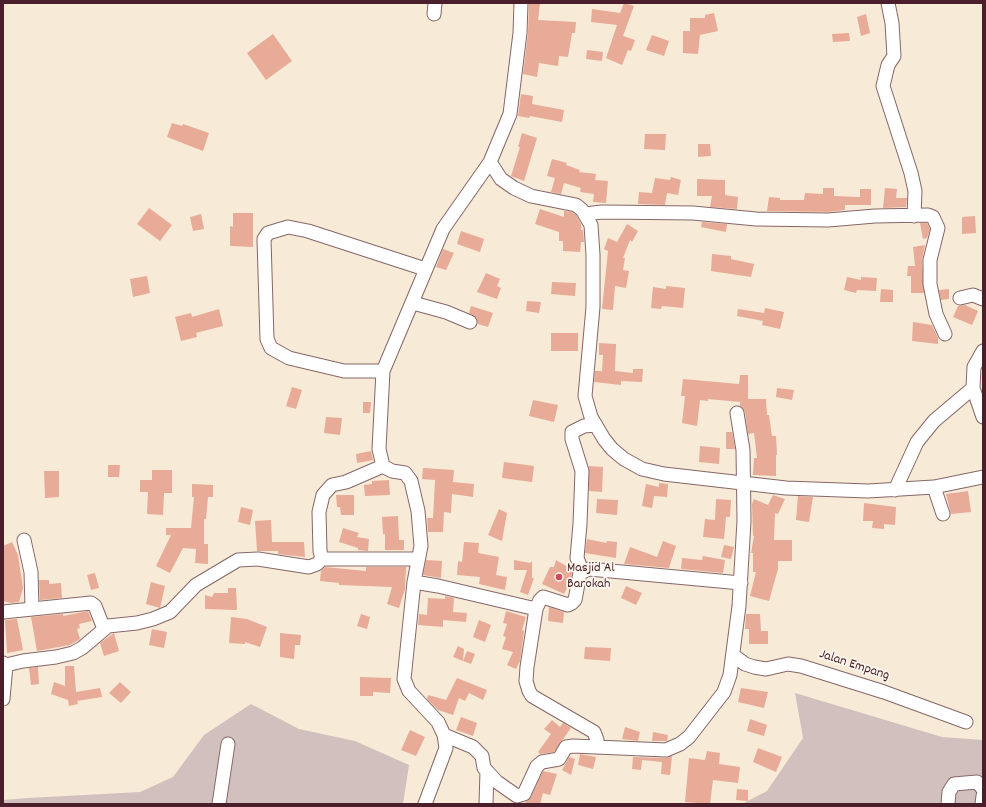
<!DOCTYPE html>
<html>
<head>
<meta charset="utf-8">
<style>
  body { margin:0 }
  #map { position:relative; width:986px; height:807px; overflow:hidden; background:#f7ebd7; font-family:Dekko,sans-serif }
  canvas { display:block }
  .frame { position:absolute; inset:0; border:4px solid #4a1f2b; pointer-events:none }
</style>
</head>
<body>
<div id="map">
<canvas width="986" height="807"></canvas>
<div class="frame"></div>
</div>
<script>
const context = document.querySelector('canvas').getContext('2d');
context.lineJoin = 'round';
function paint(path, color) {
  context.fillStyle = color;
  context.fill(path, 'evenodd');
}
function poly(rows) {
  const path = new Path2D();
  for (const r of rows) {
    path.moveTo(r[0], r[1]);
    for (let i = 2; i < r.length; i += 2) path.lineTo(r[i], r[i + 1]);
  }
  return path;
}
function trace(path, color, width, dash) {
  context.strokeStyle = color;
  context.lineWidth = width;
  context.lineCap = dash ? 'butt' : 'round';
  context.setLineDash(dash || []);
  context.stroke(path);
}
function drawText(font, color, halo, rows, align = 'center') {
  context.font = font + ' Dekko,sans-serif';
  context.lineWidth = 3.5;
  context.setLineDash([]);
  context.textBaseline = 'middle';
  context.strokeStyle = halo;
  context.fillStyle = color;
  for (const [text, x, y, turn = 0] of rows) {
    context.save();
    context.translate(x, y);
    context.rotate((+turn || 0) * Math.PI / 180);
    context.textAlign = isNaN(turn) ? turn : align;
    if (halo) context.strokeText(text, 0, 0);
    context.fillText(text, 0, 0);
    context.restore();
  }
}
const industrial = poly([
  [795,693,942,737,983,740,983,804,742,804,767,791,803,738],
  [251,704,299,729,355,741,409,765,403,804,3,804,3,800,28,798,140,792,173,777,204,735]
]);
const building = poly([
  [529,3,540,3,538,20,576,22,575,33,572,33,568,57,559,56,558,66,539,63,537,77,523,74,528,34],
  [624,3,634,6,623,36,635,40,631,51,628,50,622,65,606,58,617,25,591,22,592,9,620,13],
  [714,13,718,31,700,35,698,54,683,53,683,31,690,31,690,18,705,18,705,15],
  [866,14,870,33,861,36,857,17],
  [849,33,850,41,833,42,832,34],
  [273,34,292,61,266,80,247,53],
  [652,35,669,41,664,56,646,50],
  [587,50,603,52,602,61,586,59],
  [521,94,533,96,532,104,564,110,562,122,530,116,529,118,518,116],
  [172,123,182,126,183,124,209,133,203,151,167,137],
  [522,133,537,138,524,181,511,176,520,147,518,147],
  [645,134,666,134,665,150,644,149],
  [698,144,710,144,711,156,698,157],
  [552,159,567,163,566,165,580,170,579,172,596,174,595,180,608,181,606,203,593,202,594,194,580,192,581,188,564,183,561,194,551,192,555,178,547,176],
  [671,177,681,180,678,195,667,193,665,205,638,204,639,192,652,193,655,178,670,180],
  [697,179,725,180,725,195,738,197,737,209,710,207,712,196,697,196],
  [823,188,834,188,834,196,860,197,860,189,871,189,871,205,845,205,845,210,828,212,767,211,769,197,780,198,780,200,804,200,805,193,823,194],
  [885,188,897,189,896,198,907,198,906,207,883,208],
  [149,208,172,225,160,241,137,224],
  [540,209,564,217,564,211,572,212,576,215,581,224,581,230,583,230,584,242,581,242,580,252,563,251,563,241,559,241,559,232,535,224],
  [233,213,253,213,253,247,230,246,230,226,233,227],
  [201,214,204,229,193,231,190,217],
  [975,216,976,233,962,234,962,217],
  [702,222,727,224,726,232,701,227],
  [920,223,927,223,930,229,927,238,923,239],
  [627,224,638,231,632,242,630,240,623,258,625,258,623,270,629,271,626,288,615,286,613,310,602,309,608,251,604,249,608,238,617,242],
  [461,231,484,239,480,252,457,244],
  [925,245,922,260,924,293,911,293,911,276,907,276,908,266,915,266,913,247],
  [443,249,454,253,446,270,436,267],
  [712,254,731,256,731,259,754,264,751,277,711,271],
  [486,273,500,279,497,286,501,288,497,299,477,292],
  [147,276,150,293,133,297,130,279],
  [847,277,861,280,861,277,877,278,876,291,857,290,856,293,844,290],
  [552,282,576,283,575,296,551,294],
  [666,286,685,288,683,308,662,306,661,309,651,308,653,287,666,289],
  [881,289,893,290,893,302,880,302],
  [949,289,949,299,941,300,939,290],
  [527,301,541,302,539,313,526,311],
  [965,305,978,311,972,325,953,317,958,306],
  [471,306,493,313,488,327,478,324,476,317,469,313],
  [765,308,784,312,780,329,762,325,763,321,737,316,738,309,764,313],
  [219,309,223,326,196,333,197,337,181,341,175,317,191,313,192,317],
  [913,322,932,325,938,338,938,344,912,341],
  [551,333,578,333,578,351,551,351],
  [599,343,616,344,615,371,633,373,633,369,643,369,642,382,621,381,621,385,594,382,595,371,602,371,603,355,599,355],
  [740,375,748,375,748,399,766,399,767,415,769,415,772,436,776,436,777,455,776,455,776,476,753,475,754,458,757,458,754,433,748,434,745,412,740,406,740,402,708,399,708,401,700,400,697,426,682,423,685,396,681,396,683,379,739,384],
  [292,387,302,390,296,409,286,406],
  [777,388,794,390,792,400,776,397],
  [533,400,558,405,554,422,529,416],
  [363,402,371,402,370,413,363,413],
  [326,417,342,418,340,435,324,433],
  [726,432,732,432,735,449,726,449],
  [700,446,720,448,719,464,699,462],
  [371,451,373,460,357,463,356,454],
  [504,462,534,466,532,482,502,478],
  [108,465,120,465,119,477,108,477],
  [589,466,603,467,602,492,589,491],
  [423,468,454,470,453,482,474,484,473,497,452,494,451,513,444,512,443,532,428,532,427,518,433,518,435,480,422,479],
  [152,470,172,470,172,493,164,493,163,515,147,514,148,492,140,492,140,480,152,480],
  [44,471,59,471,59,497,45,498],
  [389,480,390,495,365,496,364,485,372,484,372,481],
  [659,483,668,484,667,497,654,496,652,508,642,506,646,484,659,487],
  [192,484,213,485,213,497,208,497,206,519,204,519,204,544,208,544,208,564,195,563,196,549,183,548,170,573,156,566,171,535,166,535,166,528,191,528,194,497,192,497],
  [968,491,971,512,951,514,946,494],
  [336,495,354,495,354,515,341,515,340,507,337,507],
  [773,495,785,499,778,514,775,513,774,540,792,540,792,561,778,561,778,569,769,601,750,596,756,572,753,572,753,553,751,553,754,536,753,536,752,504,754,499,768,505],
  [798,496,813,497,809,522,796,520],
  [597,499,618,500,617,515,596,513],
  [716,499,731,500,730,517,726,517,724,539,703,537,705,519,715,520],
  [864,503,896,507,895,525,884,524,884,529,872,528,873,521,863,521],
  [241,507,253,510,250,525,238,522],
  [499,509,507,513,502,541,488,535],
  [398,516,399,540,404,540,404,550,385,550,385,534,383,534,382,517],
  [271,520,272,542,304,542,305,557,278,554,278,551,257,551,255,521],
  [343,528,359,533,357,537,369,539,368,551,358,550,358,548,339,542],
  [587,539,606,543,607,541,617,542,616,558,585,553],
  [663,541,676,546,669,568,624,564,630,547,657,557],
  [12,542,18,555,23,588,19,602,11,603,3,601,3,546],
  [464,542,479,543,478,553,499,557,496,575,507,577,505,590,479,584,480,577,457,575,458,561,462,562],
  [724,545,734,547,731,559,721,557],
  [703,556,725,560,723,573,681,569,682,558,702,560],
  [426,560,442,561,441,578,423,575],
  [514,560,530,563,532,561,532,578,534,578,528,595,520,592,527,570,514,570],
  [556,560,573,570,570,582,564,594,542,584,550,567,554,567],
  [325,567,366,571,366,567,406,567,405,589,399,608,387,604,392,587,339,585,339,583,320,581,321,571],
  [95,573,99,588,91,590,87,575],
  [39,580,49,580,49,584,61,583,62,598,40,600],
  [151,582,165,586,160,608,146,604],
  [626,586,642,593,636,605,621,598],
  [228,588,236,588,237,610,205,609,205,595,212,597,214,593,228,593],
  [445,596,454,598,453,612,467,613,466,622,443,620,443,627,418,625,419,614,427,615,428,598,445,599],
  [549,607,564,612,563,623,548,621],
  [88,611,92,621,79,624,80,628,77,629,80,639,77,641,70,645,37,651,31,617,63,614,63,616],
  [506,611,526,617,522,630,524,631,520,661,516,669,507,665,513,652,502,649,506,637,503,636,507,624,503,623],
  [361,614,370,617,367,629,357,626],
  [746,614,760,614,761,631,768,631,768,644,749,644,749,629,745,629],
  [231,617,247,619,267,627,260,647,245,642,245,644,229,643],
  [17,619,23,650,7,653,5,620],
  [479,620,491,625,485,642,473,637],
  [152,629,167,632,164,648,149,645],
  [114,633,119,651,104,656,100,643],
  [280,633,301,635,300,645,295,645,294,659,280,657],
  [458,646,464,649,463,661,453,657],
  [585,647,611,648,610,661,584,659],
  [467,651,475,654,471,664,463,661],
  [65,666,74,666,76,692,100,688,102,697,77,701,78,704,69,706,68,700,51,694,54,682,65,686],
  [38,667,39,684,31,685,29,668],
  [360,677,391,678,390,693,373,692,373,696,360,696],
  [457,678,487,690,483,700,469,693,465,701,459,698,453,715,438,710,427,699,428,695,446,700],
  [120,682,131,692,121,703,109,693],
  [741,688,768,692,764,708,738,702],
  [461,717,477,723,473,736,456,730],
  [750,719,767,725,764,736,747,731],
  [552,720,560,727,563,723,571,728,554,752,540,754,538,752,551,734,544,729],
  [625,727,640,732,638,741,622,739],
  [410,730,425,737,416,756,401,750],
  [653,732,668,735,667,741,652,741],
  [758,748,782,757,776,772,753,762],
  [707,751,720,753,719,764,740,767,738,783,713,780,710,804,685,802,689,758,705,760],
  [580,754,596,757,593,769,578,765],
  [672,756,670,775,661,774,662,762,642,760,641,770,632,769,633,757,666,758],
  [569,757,575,759,571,775,562,770],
  [543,771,557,774,550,795,543,793,540,804,524,804,531,797],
  [737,789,748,790,748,801,736,800]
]);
const minor = poly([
  [888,3,892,23,894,56,888,65,883,86,911,173,915,191,914,216],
  [434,14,435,3],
  [490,162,501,179,514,188,531,196,576,205,582,210,591,225,593,255,593,307,585,396,591,417,604,439,612,449,624,459,642,469,664,474,786,488,868,491,934,487,983,477],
  [585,214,602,212,693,213,756,219,828,220,875,216,928,215,933,217,938,228,930,260,930,284,936,314,945,334],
  [960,298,973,295,983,299],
  [413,303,446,312,470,322],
  [983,351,974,367,973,388,983,417],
  [383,371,344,371,289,358,271,348,267,339,264,239,268,233,288,227,308,231,425,269],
  [383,466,392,471,405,473,411,481,418,511,421,546,414,582,404,679,409,691,438,722,444,735,446,748,425,804],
  [934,487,943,514],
  [895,490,917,442,934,421,973,388],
  [24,540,31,572,32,608],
  [322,559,417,559],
  [582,571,577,558,580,524,582,471,572,439,572,432,584,426,595,425],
  [414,582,438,586,536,609,540,600,543,597,568,605,572,603,575,600,580,573,589,569,741,583],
  [536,609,527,667,526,681,529,691,532,696,594,732,597,740,596,747],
  [3,612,91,603,95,606,104,629],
  [733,655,745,664,754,667,766,669,788,664,801,666,884,692,966,722],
  [3,663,6,665,23,661,56,657,73,653,82,648,108,626,137,623,153,619,170,612,196,585,238,560,258,559,309,567,317,564,322,559,320,551,319,512,323,495,332,485,346,482,383,466,379,449,383,371,443,229,490,162,510,114,520,33,521,3],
  [3,699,6,665],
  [444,735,473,747,482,756,484,768,497,782,517,796,524,794,537,766,542,762,559,759,566,747,573,746,666,750,680,744,689,737,724,692,730,675,739,606,744,521,743,450,737,413],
  [219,804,228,744],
  [486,804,487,771],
  [948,804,949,792,954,784,977,782,983,789],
  [982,804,983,796]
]);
const markers = [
  [559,577,4,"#d1495b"]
];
const poiNames = [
  ["Masjid Al",567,569],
  ["Barokah",567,585]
];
const streetNames = [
  ["Jalan Empang",854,666,18]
];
paint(industrial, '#d1c0bd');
paint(building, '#e8ab97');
trace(minor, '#876667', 15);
trace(minor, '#fff', 13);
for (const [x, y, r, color] of markers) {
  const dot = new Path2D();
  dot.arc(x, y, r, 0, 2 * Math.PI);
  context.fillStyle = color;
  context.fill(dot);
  trace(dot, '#fbf7ec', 1.5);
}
drawText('14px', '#4a1f2b', '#fbf7ec', poiNames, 'left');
drawText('14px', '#4a1f2b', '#fbf7ec', streetNames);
</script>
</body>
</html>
